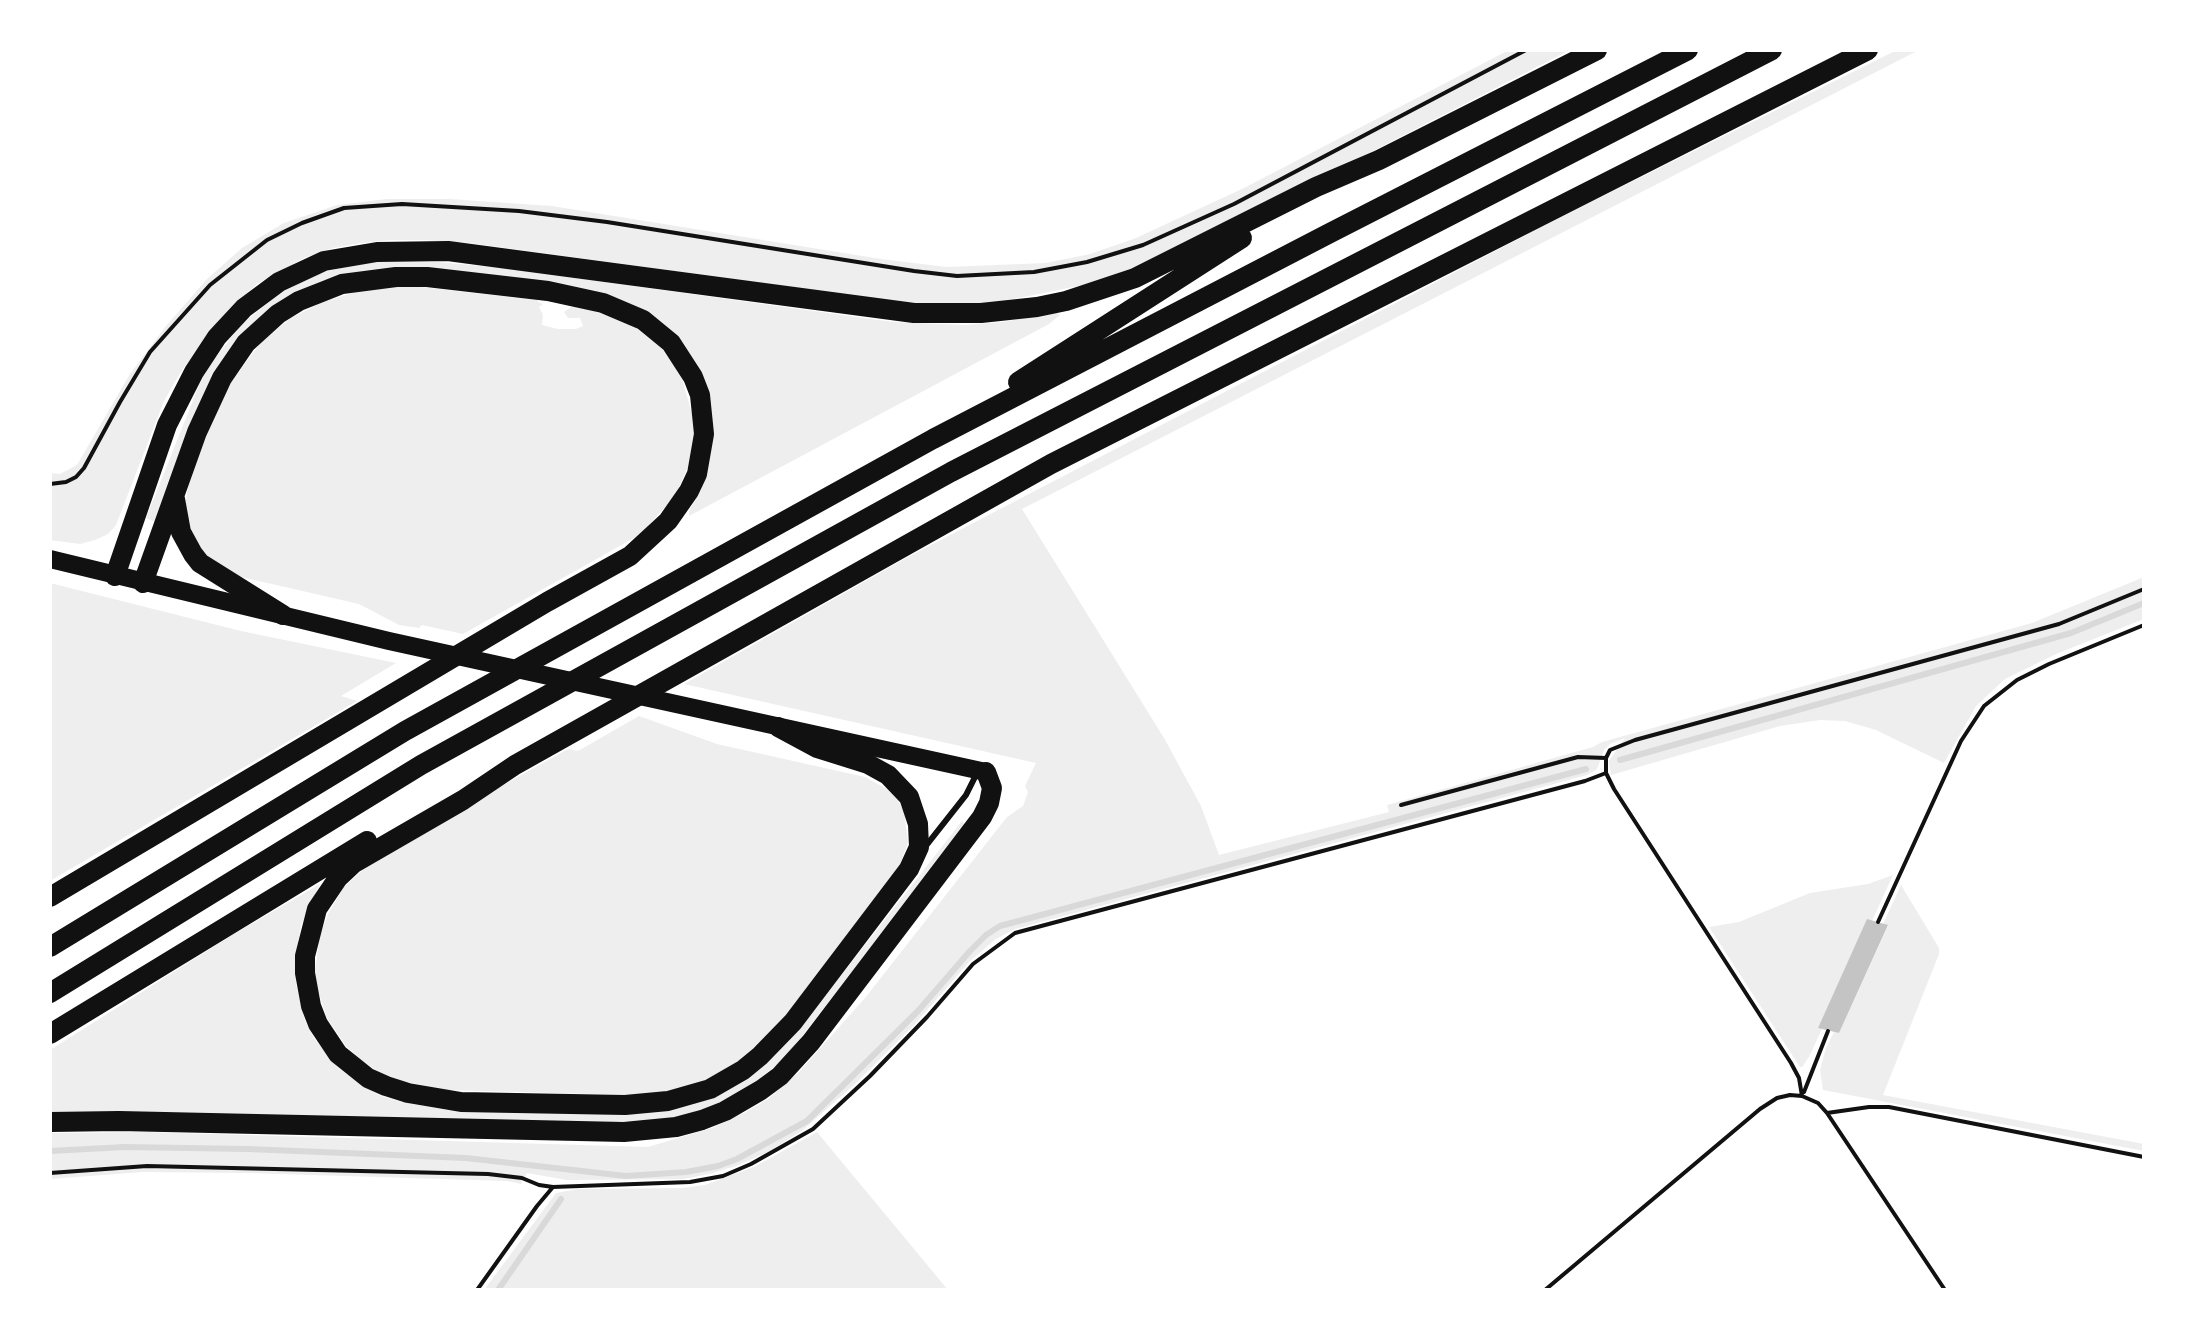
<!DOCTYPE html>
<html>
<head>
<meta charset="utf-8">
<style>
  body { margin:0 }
  #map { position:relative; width:2194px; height:1340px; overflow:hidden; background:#fff; font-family:"DM Sans",sans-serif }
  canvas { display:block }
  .frame { position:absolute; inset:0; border:52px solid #fff; pointer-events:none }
</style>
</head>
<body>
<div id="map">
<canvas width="2194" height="1340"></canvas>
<div class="frame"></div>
</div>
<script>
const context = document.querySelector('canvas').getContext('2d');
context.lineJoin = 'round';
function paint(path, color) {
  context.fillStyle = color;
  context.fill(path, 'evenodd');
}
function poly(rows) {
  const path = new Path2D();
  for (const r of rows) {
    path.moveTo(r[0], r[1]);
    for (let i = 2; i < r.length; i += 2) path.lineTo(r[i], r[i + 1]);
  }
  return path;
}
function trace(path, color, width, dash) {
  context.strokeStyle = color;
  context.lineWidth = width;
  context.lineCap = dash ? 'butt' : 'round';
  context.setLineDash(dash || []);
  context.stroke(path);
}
const green = poly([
  [1509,50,1570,50,1240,219,1136,267,1088,284,1019,298,988,303,926,304,880,299,469,243,425,240,391,240,362,243,333,248,304,258,257,284,229,309,182,370,164,401,116,525,108,534,95,540,80,544,50,540,50,473,60,474,77,465,130,374,166,326,207,279,242,248,284,223,337,205,387,199,450,199,552,206,881,259,947,267,1046,263,1090,254,1136,238,1244,188],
  [1897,50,1919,50,1022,509,1164,738,1201,806,1219,855,1389,812,1387,805,1593,747,1602,742,2032,623,2144,577,2144,619,2056,654,2005,679,1976,706,1944,763,1876,730,1845,721,1820,720,1780,726,1611,775,1609,761,1625,738,1610,744,1604,750,1597,769,1587,775,1015,929,996,939,970,961,915,1024,856,1083,803,1130,768,1152,736,1166,709,1174,683,1179,567,1180,527,1173,521,1184,507,1181,247,1173,143,1172,50,1179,50,1133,146,1132,648,1147,712,1128,746,1112,768,1099,799,1072,865,998,1007,817,1023,806,1028,792,1025,786,1036,763,684,684,908,557,1557,219],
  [415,260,503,268,893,322,965,325,1003,322,1056,312,1060,315,1049,324,689,516,689,511,700,492,709,464,713,434,708,395,691,356,560,284,442,269,362,271,321,281,301,291,225,356,202,398,190,425,155,522,146,518,200,383,212,362,241,325,277,295,319,273,363,263],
  [411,286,538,300,538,302,543,304,539,307,543,315,542,325,558,329,576,329,583,326,580,318,568,318,564,312,574,305,614,317,634,326,662,349,673,364,682,379,692,414,694,433,688,467,675,496,647,527,634,538,463,634,422,625,419,628,399,625,359,604,237,576,209,558,201,549,189,528,185,505,189,482,209,427,230,384,261,342,291,318,323,302,365,289],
  [50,583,241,631,396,663,341,696,357,701,50,881],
  [639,716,717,744,865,777,887,789,897,799,904,812,908,842,900,865,779,1024,758,1046,735,1064,700,1083,663,1092,627,1095,447,1090,397,1080,379,1072,362,1061,346,1046,327,1018,317,988,315,970,320,934,328,914,344,887,367,866,426,828,568,749,578,751],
  [962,821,964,824,962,830,785,1058,743,1092,706,1109,668,1119,615,1122,171,1112,50,1112,50,1050,229,937,320,884,301,925,295,962,296,984,305,1021,314,1038,337,1067,363,1086,381,1096,398,1101,446,1110,618,1113,686,1106,822,1000],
  [1893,875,1872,921,1867,920,1818,1028,1822,1029,1809,1057,1802,1067,1800,1067,1709,927,1739,922,1810,893,1868,884],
  [1901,885,1939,948,1939,954,1883,1095,2144,1144,2144,1151,1823,1090,1820,1070,1826,1048,1834,1032,1839,1033,1888,926,1883,924],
  [817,1132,948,1290,484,1290,556,1193,578,1189,683,1188,705,1185,756,1166]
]);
const stream = poly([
  [1620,760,2071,633,2144,603],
  [50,1151,125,1147,248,1149,466,1158,626,1176,686,1172,718,1166,737,1159,807,1121,918,1011,970,951,986,935,1000,926,1586,769],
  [498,1290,561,1199]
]);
const building = poly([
  [1867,919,1888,925,1839,1033,1818,1028]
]);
const path = poly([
  [50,484,66,482,76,477,84,468,120,402,150,352,210,285,267,240,302,223,344,208,402,204,519,211,607,222,914,271,957,276,1034,272,1087,262,1143,245,1234,204,1526,50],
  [1401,805,1578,757,1606,758],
  [1878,922,1961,741,1984,706,2017,680,2049,664,2144,625],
  [1804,1092,1828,1031],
  [1802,1096,1799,1078,1791,1063,1614,789,1606,773,1606,758,1610,750,1635,740,2059,624,2144,589],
  [1827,1113,1869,1107,1889,1107,2144,1157],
  [50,1173,147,1166,488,1174,522,1178,539,1185,553,1187,690,1182,723,1176,751,1164,813,1129,870,1076,927,1017,973,964,1015,933,1585,781,1606,773],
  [477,1290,537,1206,553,1187],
  [1545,1290,1760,1109,1777,1098,1790,1095,1802,1096,1818,1103,1827,1113,1945,1290]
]);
const service = poly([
  [925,847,966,795,978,771]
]);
const primary = poly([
  [50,559,389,641,986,772]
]);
const motorway = poly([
  [1018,382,1242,238],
  [175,499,181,532,193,554,200,563,283,615],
  [115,576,167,425,194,372,217,337,244,308,279,282,324,261,377,252,448,251,914,313,981,313,1037,307,1066,301,1135,278,1316,187,1379,160,1597,50],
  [778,727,817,748,868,764,888,775,909,797,918,824,919,847,909,869,793,1022,760,1056,743,1070,710,1089,668,1101,625,1105,461,1102,408,1093,386,1086,368,1078,338,1054,318,1024,311,1006,305,973,305,956,317,909,338,878,354,863,463,800,515,765,1051,464,1868,50],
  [50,897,547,602,630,556,668,521,689,491,697,474,704,434,700,395,693,377,671,343,643,320,603,303,548,291,427,277,396,277,342,284,299,301,278,314,246,343,235,359,222,378,197,432,143,583],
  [50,947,405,731,933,439,1330,233,1688,50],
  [50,993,421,765,951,472,1772,50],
  [50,1034,367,841],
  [50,1122,119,1121,624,1132,676,1127,702,1120,725,1111,761,1090,780,1076,811,1042,982,817,989,803,992,788,986,772]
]);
paint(green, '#eee');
trace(stream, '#d9d9d9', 6);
paint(building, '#c4c4c4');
trace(path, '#111', 4);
trace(service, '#111', 6);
trace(primary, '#111', 18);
trace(motorway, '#111', 20);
</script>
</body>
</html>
